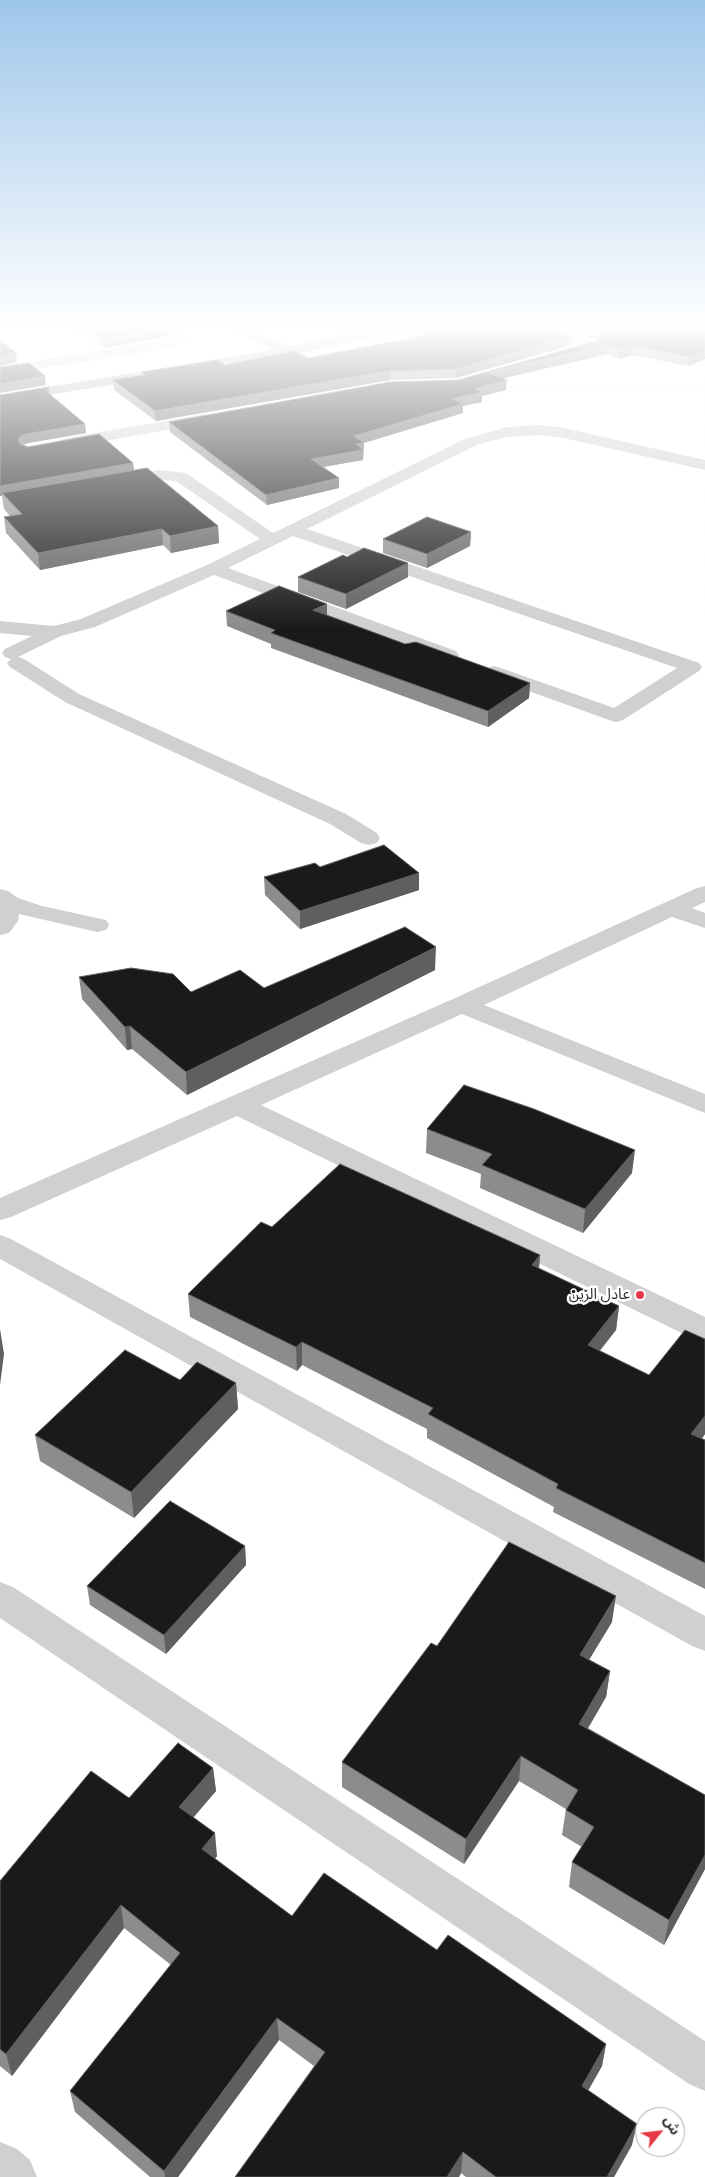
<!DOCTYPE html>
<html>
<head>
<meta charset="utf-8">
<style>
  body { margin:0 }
  #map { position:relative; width:705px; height:2177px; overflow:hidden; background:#fff; font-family:"Roboto Condensed","Noto Sans Arabic",sans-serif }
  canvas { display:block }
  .north { position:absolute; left:635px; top:2107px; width:50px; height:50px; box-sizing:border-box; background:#fff; border:1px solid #adadad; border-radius:50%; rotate:61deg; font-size:14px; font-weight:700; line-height:20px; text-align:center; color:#333 }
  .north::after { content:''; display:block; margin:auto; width:18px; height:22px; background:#e63946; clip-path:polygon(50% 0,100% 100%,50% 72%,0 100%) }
</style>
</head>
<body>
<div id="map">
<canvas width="705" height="2177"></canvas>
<div class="north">ش</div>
</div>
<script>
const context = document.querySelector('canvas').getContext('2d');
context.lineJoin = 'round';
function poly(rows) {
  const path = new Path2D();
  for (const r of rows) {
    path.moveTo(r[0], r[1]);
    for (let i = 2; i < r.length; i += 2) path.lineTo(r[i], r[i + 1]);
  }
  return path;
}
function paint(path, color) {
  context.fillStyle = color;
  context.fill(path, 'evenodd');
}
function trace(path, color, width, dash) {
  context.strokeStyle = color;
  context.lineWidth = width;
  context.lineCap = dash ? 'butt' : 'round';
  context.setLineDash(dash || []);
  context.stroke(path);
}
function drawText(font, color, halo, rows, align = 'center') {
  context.font = font + ' "Roboto Condensed","Noto Sans Arabic",sans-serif';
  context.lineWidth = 5;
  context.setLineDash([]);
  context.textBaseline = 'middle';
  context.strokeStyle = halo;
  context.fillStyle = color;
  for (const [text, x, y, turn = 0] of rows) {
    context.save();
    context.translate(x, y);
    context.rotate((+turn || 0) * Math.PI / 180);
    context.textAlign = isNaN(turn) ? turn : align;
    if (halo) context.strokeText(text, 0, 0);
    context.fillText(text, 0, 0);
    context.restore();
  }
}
const minor = poly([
  [157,324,173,324,182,330,187,339,185,342,167,348,0,375,0,367,164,340,172,337,157,324],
  [525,324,545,324,596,342,598,345,596,348,586,348,526,327,525,324],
  [206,414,211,416,214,419,211,422,66,448,60,446,58,443,60,440,66,438,206,414],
  [539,425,564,428,705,460,705,470,564,438,539,435,508,437,479,444,307,529,699,663,702,667,699,671,623,720,616,722,609,720,487,676,484,672,487,668,494,666,501,668,614,708,677,668,293,536,228,568,456,651,459,655,456,659,449,661,442,659,214,575,95,627,61,636,18,657,24,659,79,694,346,814,377,833,380,838,377,843,369,845,361,843,330,824,65,702,10,667,7,663,11,659,5,657,2,653,5,649,32,636,0,633,0,621,54,626,81,619,207,565,260,539,176,481,159,480,119,487,113,485,111,482,113,479,159,470,186,473,273,533,467,438,508,427,539,425],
  [705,886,705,902,692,908,705,913,705,928,672,917,484,1005,705,1094,705,1113,462,1014,261,1105,705,1317,705,1343,694,1339,237,1116,11,1217,0,1220,0,1198,453,999,697,888,705,886],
  [0,889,8,891,18,898,42,906,106,920,109,925,106,930,97,932,19,914,18,921,9,933,0,935,0,889],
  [0,1235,11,1239,705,1616,705,1651,692,1646,0,1259,0,1235],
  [0,1582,13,1587,705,2041,705,2091,689,2084,0,1618,0,1582],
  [0,2142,17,2149,30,2160,37,2177,0,2177,0,2142]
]);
const major = poly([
  [226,324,244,324,288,347,390,324,416,324,410,328,286,356,0,403,0,395,272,350,226,324]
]);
const wall = poly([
  [68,324,165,324,168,327,168,336,105,348,87,332,80,333],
  [403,324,539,324,572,336,571,345,456,378,390,380,156,421,114,390,113,380,142,375,142,372,308,358,414,338,403,332],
  [551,324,575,324,562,328],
  [705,324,705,359,688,366,633,355,619,359,608,354,502,378,506,390,482,396,482,402,463,406,463,413,364,443,363,460,323,467,339,478,339,488,267,505,170,432,169,422,458,380,597,341,582,335,583,326],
  [49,387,50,394,85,424,86,433,28,443,23,445,28,447,99,434,133,463,134,470,147,468,218,526,219,543,171,553,163,545,40,570,6,533,4,517,10,516,4,509,2,496,0,496,0,395],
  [471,532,470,546,427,568,383,553,383,539],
  [347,557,408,563,408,577,346,609,298,592,298,577],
  [226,611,327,615,405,644,530,683,529,698,488,727,271,648,271,644,227,626],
  [320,867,419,873,419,890,300,929,265,895,264,877],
  [435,970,187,1095,132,1049,127,1050,82,999,79,977,191,992,264,988],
  [427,1129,632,1173,583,1233,480,1188,481,1174,426,1153],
  [272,1227,540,1255,539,1269,619,1306,616,1330,600,1351,649,1375,705,1339,705,1434,702,1439,705,1440,705,1589,553,1512,554,1507,427,1438,427,1429,302,1365,297,1371,190,1317,188,1294],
  [180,1380,236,1383,238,1409,134,1518,40,1461,35,1435],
  [245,1546,246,1565,166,1654,90,1605,87,1586],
  [612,1622,589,1660,610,1671,606,1697,588,1728,705,1795,705,1869,664,1945,569,1887,572,1862,582,1847,562,1835,566,1809,519,1781,464,1864,342,1787,342,1762,437,1646],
  [213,1768,216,1791,193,1817,217,1856,215,1859,292,1916,437,1950,606,2044,602,2066,588,2090,632,2145,614,2177,466,2177,461,2173,459,2177,235,2177,314,2066,279,2040,178,2177,150,2177,75,2112,70,2091,171,1965,124,1928,12,2076,0,2066,0,1881,129,1798]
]);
const shadedWall = poly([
  [79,324,86,324,87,332,80,333],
  [562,324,575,324,562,328],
  [168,327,168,336,105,348,104,338],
  [572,336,571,345,456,378,456,369],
  [608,345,608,354,487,382,487,372],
  [634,346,633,355,619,359,619,349],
  [705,351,705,359,688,366,690,357],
  [16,353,17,362,0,366,0,356],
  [390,371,390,380,156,421,155,411],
  [45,376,46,385,0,393,0,384],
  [507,380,506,390,482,396,482,402,463,406,463,413,363,443,364,443,363,460,311,469,311,459,354,436,453,399,475,389],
  [49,387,50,397,46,391],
  [85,424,86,433,28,443,22,445,19,449,18,439,21,436,27,434],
  [133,463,134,472,2,493,2,496,0,496,0,486],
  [339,478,339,488,267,505,266,495],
  [218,526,219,543,171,553,170,536],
  [162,529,163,545,40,570,38,553],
  [471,532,470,546,427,568,427,554],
  [408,563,408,577,346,609,346,594],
  [327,604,327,618,313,610],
  [530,683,529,698,488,727,488,711],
  [419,873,419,890,300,929,300,911],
  [436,947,435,970,187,1095,186,1072],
  [130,1026,132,1049,127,1050,125,1027],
  [635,1150,632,1173,583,1233,585,1209],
  [540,1255,538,1279,532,1265],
  [619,1306,616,1330,585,1368,588,1345],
  [0,1329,4,1354,0,1385],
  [302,1342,302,1365,297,1371,296,1347],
  [236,1383,238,1409,134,1518,131,1492],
  [705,1416,705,1434,687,1458,691,1434],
  [245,1546,246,1565,166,1654,164,1635],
  [616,1596,612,1622,576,1681,580,1655],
  [610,1671,606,1697,576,1749,579,1724],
  [521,1756,519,1781,464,1864,466,1839],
  [213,1768,216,1791,182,1831,179,1807],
  [215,1833,217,1856,204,1872,202,1849],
  [705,1855,705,1869,664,1945,669,1920],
  [121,1905,124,1928,12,2076,6,2054],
  [277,2018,279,2040,178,2177,165,2177,164,2171],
  [606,2044,602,2066,579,2107,582,2086],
  [637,2124,632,2145,614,2177,607,2177],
  [463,2152,461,2173,459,2177,447,2177]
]);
const building = poly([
  [89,324,165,324,168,327,104,338,89,324],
  [406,324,539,324,572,336,456,369,390,371,155,411,113,380,145,375,142,372,217,360,225,365,294,351,308,358,427,335,406,324],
  [589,324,705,324,705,351,690,357,634,346,619,349,608,345,487,372,507,380,475,389,482,392,453,399,463,404,354,436,364,443,356,444,363,450,311,459,339,478,266,495,169,422,390,382,458,380,597,341,600,337,598,332,583,326,589,324],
  [0,340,16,353,0,356,0,340],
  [29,363,45,376,0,384,0,367,29,363],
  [49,387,46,391,85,424,27,434,21,436,18,439,20,444,28,447,99,434,133,463,0,486,0,395,49,387],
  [147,468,218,526,170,536,162,529,38,553,4,517,22,514,2,493,147,468],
  [427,517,471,532,427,554,383,539,427,517],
  [364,548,408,563,346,594,298,577,343,555,347,557,364,548],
  [279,586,327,604,313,610,405,644,416,642,530,683,488,711,271,633,275,630,226,611,279,586],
  [384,845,419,873,300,911,264,877,315,863,320,867,384,845],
  [405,927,436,947,186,1072,130,1026,125,1027,79,977,131,968,173,974,191,992,240,970,264,988,405,927],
  [464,1085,534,1109,635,1150,585,1209,482,1165,492,1154,427,1129,464,1085],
  [340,1164,540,1255,532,1265,619,1306,588,1345,649,1375,685,1330,705,1339,705,1416,691,1434,705,1440,705,1563,556,1488,558,1484,428,1414,433,1408,302,1342,296,1347,188,1294,261,1222,272,1227,340,1164],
  [125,1350,180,1380,197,1362,236,1383,131,1492,35,1435,125,1350],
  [170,1501,245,1546,164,1635,87,1586,170,1501],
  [509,1542,616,1596,580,1655,610,1671,579,1724,705,1795,705,1855,669,1920,572,1862,594,1827,566,1810,578,1790,521,1756,466,1839,342,1762,431,1643,437,1646,509,1542],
  [178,1743,213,1768,179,1807,215,1833,202,1849,292,1916,324,1873,437,1950,448,1935,606,2044,582,2086,637,2124,607,2177,496,2177,463,2152,447,2177,235,2177,325,2052,277,2018,164,2171,70,2091,180,1953,121,1905,6,2054,0,2049,0,1881,91,1771,129,1798,178,1743]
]);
const markers = [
  [640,1295,5,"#e63946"]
];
const poiNames = [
  ["عادل الزين",630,1295]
];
paint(minor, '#d0d0d0');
paint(major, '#ababab');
paint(wall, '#8c8c8c');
paint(shadedWall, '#5f5f5f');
paint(building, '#1a1a1a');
trace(building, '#5f5f5f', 1);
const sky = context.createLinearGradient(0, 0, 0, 629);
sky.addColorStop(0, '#9ec6ea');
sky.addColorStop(0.52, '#fff');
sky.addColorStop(1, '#ffffff00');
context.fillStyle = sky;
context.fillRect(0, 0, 705, 629);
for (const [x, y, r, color] of markers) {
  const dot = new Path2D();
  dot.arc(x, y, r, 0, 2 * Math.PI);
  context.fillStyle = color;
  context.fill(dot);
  trace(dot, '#fff', 2);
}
drawText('15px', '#333', '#fff', poiNames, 'right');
</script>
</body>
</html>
